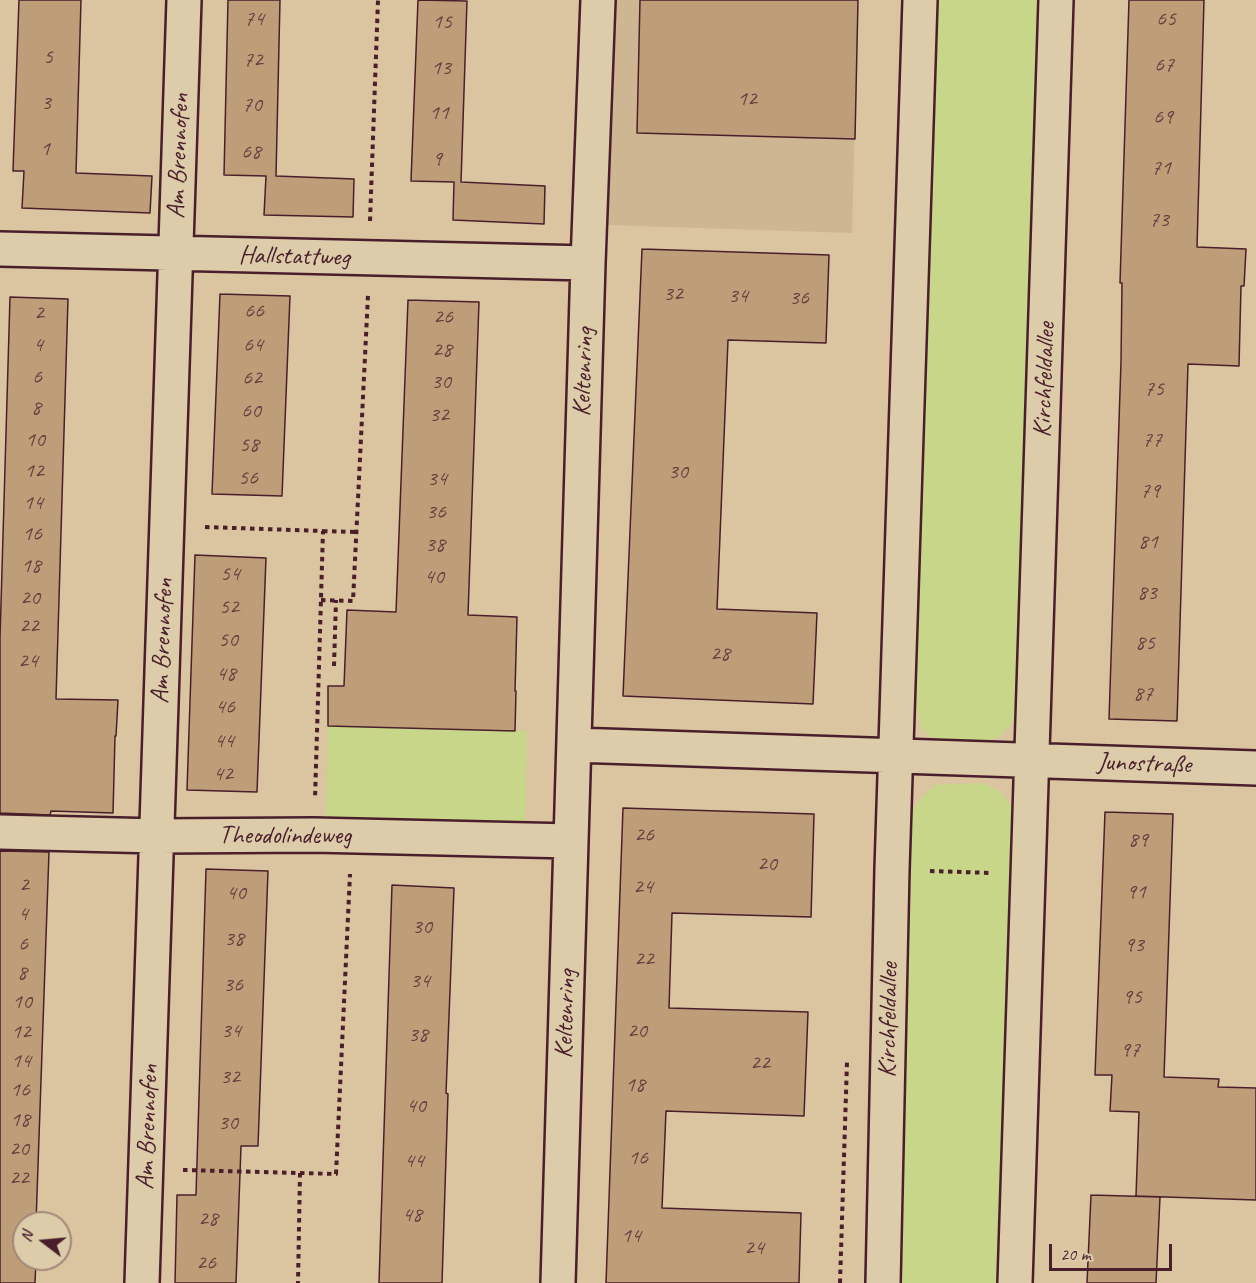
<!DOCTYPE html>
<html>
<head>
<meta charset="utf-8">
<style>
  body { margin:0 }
  #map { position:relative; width:1256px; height:1283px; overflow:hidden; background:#dac5a0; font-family:Caveat,sans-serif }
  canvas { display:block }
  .north { position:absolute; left:12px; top:1211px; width:60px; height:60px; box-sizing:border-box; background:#dca; border:2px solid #a28777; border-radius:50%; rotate:286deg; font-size:16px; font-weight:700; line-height:24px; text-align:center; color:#4a1f2b }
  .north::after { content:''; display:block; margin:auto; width:21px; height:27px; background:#4a1f2b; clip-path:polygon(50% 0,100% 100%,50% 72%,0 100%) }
  .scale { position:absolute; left:1049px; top:1244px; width:123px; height:27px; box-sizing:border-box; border:3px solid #4a1f2b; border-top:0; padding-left:8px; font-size:18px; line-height:21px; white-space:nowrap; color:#4a1f2b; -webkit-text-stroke:4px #dca; paint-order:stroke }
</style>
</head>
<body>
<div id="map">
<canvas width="1256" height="1283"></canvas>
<div class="north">N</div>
<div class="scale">20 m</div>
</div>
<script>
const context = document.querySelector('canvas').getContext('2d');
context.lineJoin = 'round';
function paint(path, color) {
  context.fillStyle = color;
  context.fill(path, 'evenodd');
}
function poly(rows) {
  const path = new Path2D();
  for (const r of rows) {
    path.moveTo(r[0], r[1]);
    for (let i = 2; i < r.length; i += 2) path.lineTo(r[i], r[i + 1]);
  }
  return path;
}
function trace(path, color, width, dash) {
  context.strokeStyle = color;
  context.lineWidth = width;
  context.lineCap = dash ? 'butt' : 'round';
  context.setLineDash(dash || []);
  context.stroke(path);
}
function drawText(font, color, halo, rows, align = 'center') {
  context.font = font + ' Caveat,sans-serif';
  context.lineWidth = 4.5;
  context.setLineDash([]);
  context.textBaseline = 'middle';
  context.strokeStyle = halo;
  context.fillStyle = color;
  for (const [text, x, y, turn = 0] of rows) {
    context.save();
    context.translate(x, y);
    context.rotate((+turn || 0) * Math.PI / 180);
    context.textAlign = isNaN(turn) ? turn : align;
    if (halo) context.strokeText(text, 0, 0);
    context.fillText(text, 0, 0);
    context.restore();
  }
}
const built = poly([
  [617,0,858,0,852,233,608,225]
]);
const green = poly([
  [938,0,1041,0,1017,718,1001,735,983,744,938,743,921,728,915,705],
  [328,726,527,731,525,825,326,820],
  [982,783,999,791,1015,810,999,1283,893,1283,910,817,920,799,935,785]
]);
const building = poly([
  [19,0,81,0,76,173,152,176,150,213,22,208,24,171,13,171,19,0],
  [228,0,280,0,276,176,354,179,353,217,264,215,266,176,224,175,228,0],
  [418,0,467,1,461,182,545,186,544,224,453,220,454,182,411,181,418,0],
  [640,0,858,0,855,139,637,133,640,0],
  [1129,0,1204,0,1197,247,1246,249,1244,286,1241,286,1239,366,1188,364,1177,721,1109,719,1121,362,1122,283,1120,283,1129,0],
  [642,249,829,255,826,343,728,340,717,609,817,613,813,704,623,696,642,249],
  [220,294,290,296,282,496,212,494,220,294],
  [10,297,68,299,56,699,118,700,116,736,115,736,113,813,51,811,50,815,0,813,0,638,10,297],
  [408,300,479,302,468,615,517,617,515,691,516,691,515,731,328,726,328,686,344,686,347,610,396,612,408,300],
  [195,555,266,558,257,792,187,790,195,555],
  [623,808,814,814,811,917,672,913,669,1008,808,1012,804,1116,666,1111,662,1208,801,1213,799,1283,606,1283,623,808],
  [1105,812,1173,814,1164,1077,1219,1079,1218,1087,1256,1088,1256,1200,1136,1196,1139,1112,1110,1111,1112,1075,1095,1075,1105,812],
  [0,851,49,852,36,1223,24,1223,24,1259,36,1259,35,1283,0,1283,0,851],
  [206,869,268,871,258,1146,241,1146,236,1283,175,1283,177,1195,196,1195,206,869],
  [392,885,454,888,446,1093,448,1094,442,1283,379,1283,392,885],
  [1091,1195,1160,1197,1156,1283,1087,1283,1091,1195]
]);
const path = poly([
  [370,221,378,0],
  [205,527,323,531,315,799],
  [323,531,357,532],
  [321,600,353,601,368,295],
  [334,666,336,600],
  [930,871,992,873],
  [183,1170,300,1173,298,1283],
  [300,1173,336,1174,350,874],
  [840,1283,847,1062]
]);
const minor = poly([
  [0,249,588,263],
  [574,745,1256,768],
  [0,832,157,836,314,835,571,841],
  [142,1283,184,0],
  [558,1283,588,263,598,0],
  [883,1283,892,869,920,0],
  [1015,1283,1056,0]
]);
const numberNames = [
  ["74",254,19],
  ["65",1166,19],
  ["15",442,22],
  ["5",48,57],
  ["72",253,60],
  ["67",1164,65],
  ["13",441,68],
  ["12",747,99],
  ["3",46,103],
  ["70",252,105],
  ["11",439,113],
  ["69",1163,117],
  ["1",45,149],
  ["68",251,152],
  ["9",437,159],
  ["71",1161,168],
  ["73",1159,220],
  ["32",673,294],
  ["34",738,296],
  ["36",799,298],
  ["66",254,311],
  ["2",39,313],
  ["26",443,317],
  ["4",38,345],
  ["64",253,345],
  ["28",442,350],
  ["6",37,377],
  ["62",252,378],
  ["30",441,382],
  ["75",1154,389],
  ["8",36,408],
  ["60",251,411],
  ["32",439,415],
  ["10",35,440],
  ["77",1152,440],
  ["58",249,445],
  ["12",34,471],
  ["30",678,472],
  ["56",248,478],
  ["34",437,479],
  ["79",1150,491],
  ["14",33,503],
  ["36",436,512],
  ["16",32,534],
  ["81",1148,542],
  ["38",435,545],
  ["18",31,566],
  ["54",230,574],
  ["40",434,577],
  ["83",1147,593],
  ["20",30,598],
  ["52",229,607],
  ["22",29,626],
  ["50",228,640],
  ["85",1145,643],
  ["28",720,654],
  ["24",28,661],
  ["48",226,674],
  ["87",1143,694],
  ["46",225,707],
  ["44",224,741],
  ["42",223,774],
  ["26",644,835],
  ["89",1138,840],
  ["20",767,864],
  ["2",24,885],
  ["24",643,887],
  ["91",1136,892],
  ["40",236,893],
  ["4",23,914],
  ["30",422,927],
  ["38",234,939],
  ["6",23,944],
  ["93",1134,945],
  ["22",644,959],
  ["8",22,973],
  ["34",420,981],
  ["36",233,985],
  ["95",1132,997],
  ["10",22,1002],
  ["34",231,1031],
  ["20",637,1031],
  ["12",21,1032],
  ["38",418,1035],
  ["97",1130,1050],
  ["14",21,1061],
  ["22",760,1063],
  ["32",230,1077],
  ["18",635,1085],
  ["16",20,1090],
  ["40",416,1106],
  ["18",20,1120],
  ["30",228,1123],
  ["20",19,1149],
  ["16",638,1158],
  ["44",414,1161],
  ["22",19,1178],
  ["48",412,1215],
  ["28",208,1219],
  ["14",631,1236],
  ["24",754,1248],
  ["26",206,1263]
];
const streetNames = [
  ["Am Brennofen",179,156,-88],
  ["Hallstattweg",294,257,1],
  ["Keltenring",584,372,-88],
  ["Kirchfeldallee",1045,380,-88],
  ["Am Brennofen",163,641,-88],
  ["Junostraße",1144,764,2],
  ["Theodolindeweg",285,836],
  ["Keltenring",566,1014,-88],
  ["Kirchfeldallee",889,1020,-89],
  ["Am Brennofen",148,1127,-88]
];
paint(built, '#ceb692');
paint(green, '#c8d68a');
paint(building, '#bd9e79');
trace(building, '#4a1f2b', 1.5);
trace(minor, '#4a1f2b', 38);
trace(path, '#4a1f2b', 4, [4.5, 4.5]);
trace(minor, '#dca', 33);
drawText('22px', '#673f3e', null, numberNames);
drawText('26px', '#4a1f2b', '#dca', streetNames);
</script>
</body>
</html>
